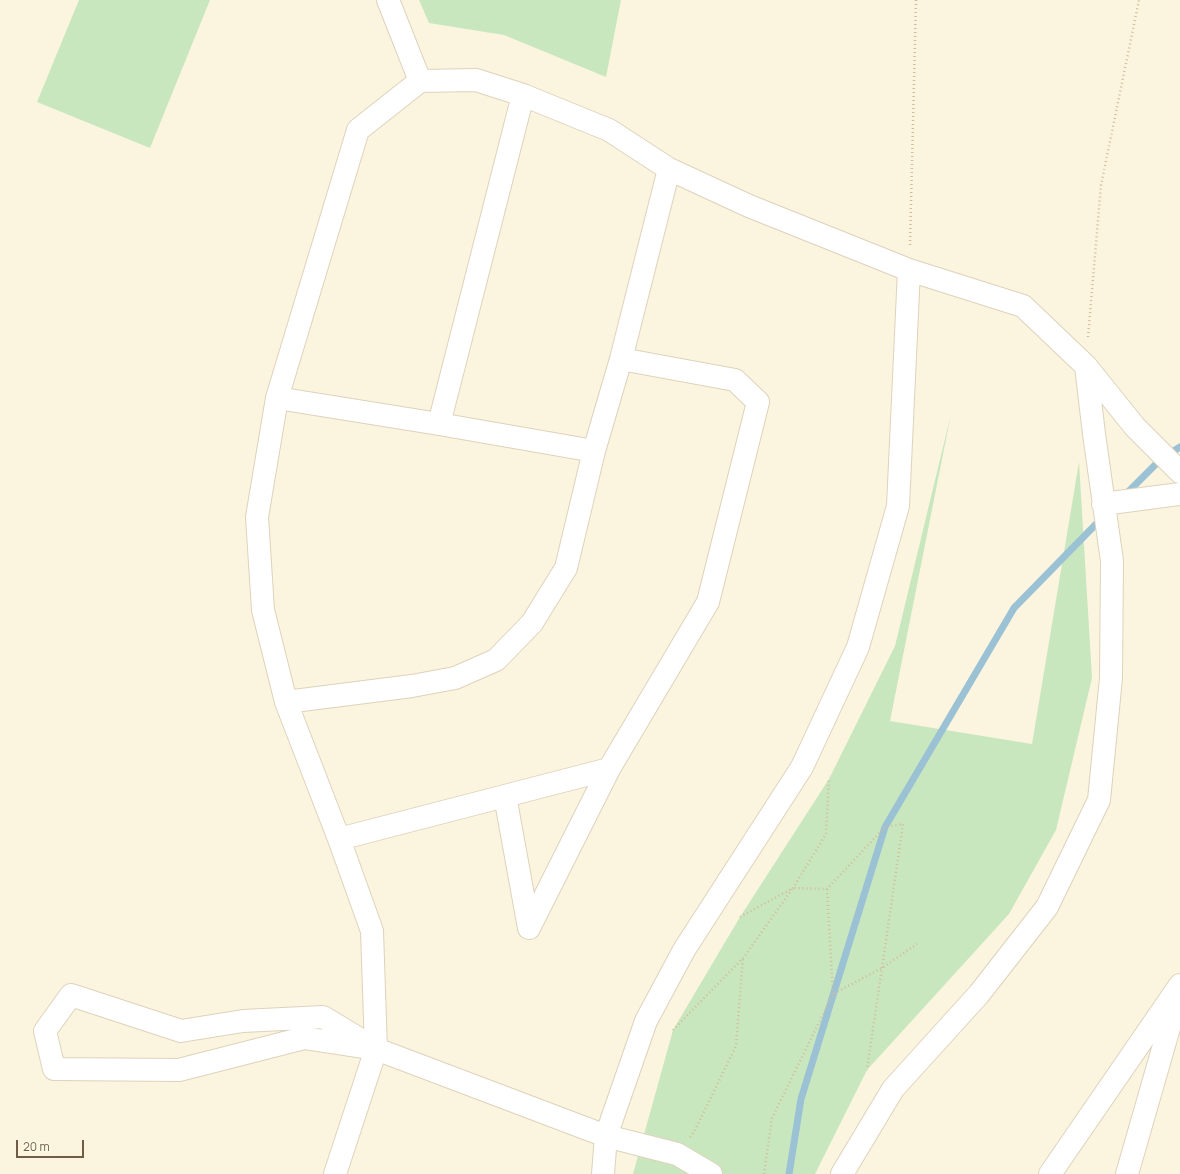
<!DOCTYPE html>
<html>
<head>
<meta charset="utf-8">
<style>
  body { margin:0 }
  #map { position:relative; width:1180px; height:1174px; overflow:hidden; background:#fbf5df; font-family:Manrope,sans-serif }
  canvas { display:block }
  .scale { position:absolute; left:16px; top:1140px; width:68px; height:18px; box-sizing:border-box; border:2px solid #705d48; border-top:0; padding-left:5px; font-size:12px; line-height:14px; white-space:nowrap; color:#705d48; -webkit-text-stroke:3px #fef9e4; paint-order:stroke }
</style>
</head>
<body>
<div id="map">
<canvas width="1180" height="1174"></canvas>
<div class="scale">20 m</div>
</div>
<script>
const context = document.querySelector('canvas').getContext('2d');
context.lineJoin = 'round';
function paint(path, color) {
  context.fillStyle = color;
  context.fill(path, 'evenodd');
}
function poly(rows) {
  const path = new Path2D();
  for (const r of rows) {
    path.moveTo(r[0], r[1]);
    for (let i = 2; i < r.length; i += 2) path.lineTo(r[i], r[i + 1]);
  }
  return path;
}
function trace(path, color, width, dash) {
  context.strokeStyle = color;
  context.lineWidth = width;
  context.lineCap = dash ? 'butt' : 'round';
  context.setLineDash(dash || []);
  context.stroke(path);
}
const green = poly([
  [79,0,210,0,150,148,37,102],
  [419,0,621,0,606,77,504,35,429,23],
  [951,414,890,721,1032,744,1079,462,1092,678,1056,830,1009,914,867,1070,815,1174,633,1174,673,1030,740,917,829,779,895,646]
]);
const stream = poly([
  [1124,496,1161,459,1180,447],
  [789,1174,801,1099,885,827,1014,608,1101,519]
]);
const path = poly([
  [910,245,916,0],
  [1088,337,1101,185,1139,0],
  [827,889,833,994],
  [740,917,793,888,826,834,829,779],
  [673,1030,744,957,793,888,827,889,885,827,903,824,867,1070],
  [690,1137,694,1132,736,1046,743,957],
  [764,1174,772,1118,833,994,882,968,917,944]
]);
const minor = poly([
  [388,0,420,81],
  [277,398,439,424,594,451],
  [439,424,523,95],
  [1103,504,1180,494],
  [286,702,412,686,455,678,496,660,532,623,566,568,594,451,621,359,669,169],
  [505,796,529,928,609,769,708,602,758,402,735,380,621,359],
  [339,839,609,769],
  [376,1049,304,1038,179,1070,54,1069,45,1031,71,995,181,1031,243,1021,323,1017,376,1049,606,1136,677,1154,711,1174],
  [335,1174,376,1049,372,931,339,839,286,702,263,610,257,517,277,398,358,130,420,81,476,80,523,95,609,130,669,169,749,206,909,270,1023,306,1086,366,1135,427,1180,472],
  [603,1174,606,1136,646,1021,684,950,802,767,858,647,898,506,909,270],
  [842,1174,893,1089,979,994,1047,907,1099,800,1111,678,1112,561,1094,434,1086,366],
  [1050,1174,1180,985],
  [1127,1174,1177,1000]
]);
paint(green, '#c8e7bf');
trace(stream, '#9bc1d4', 7);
trace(minor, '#ded2bc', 24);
trace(path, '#d3bb9b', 2.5, [1, 3]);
trace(minor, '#fff', 22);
</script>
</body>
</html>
